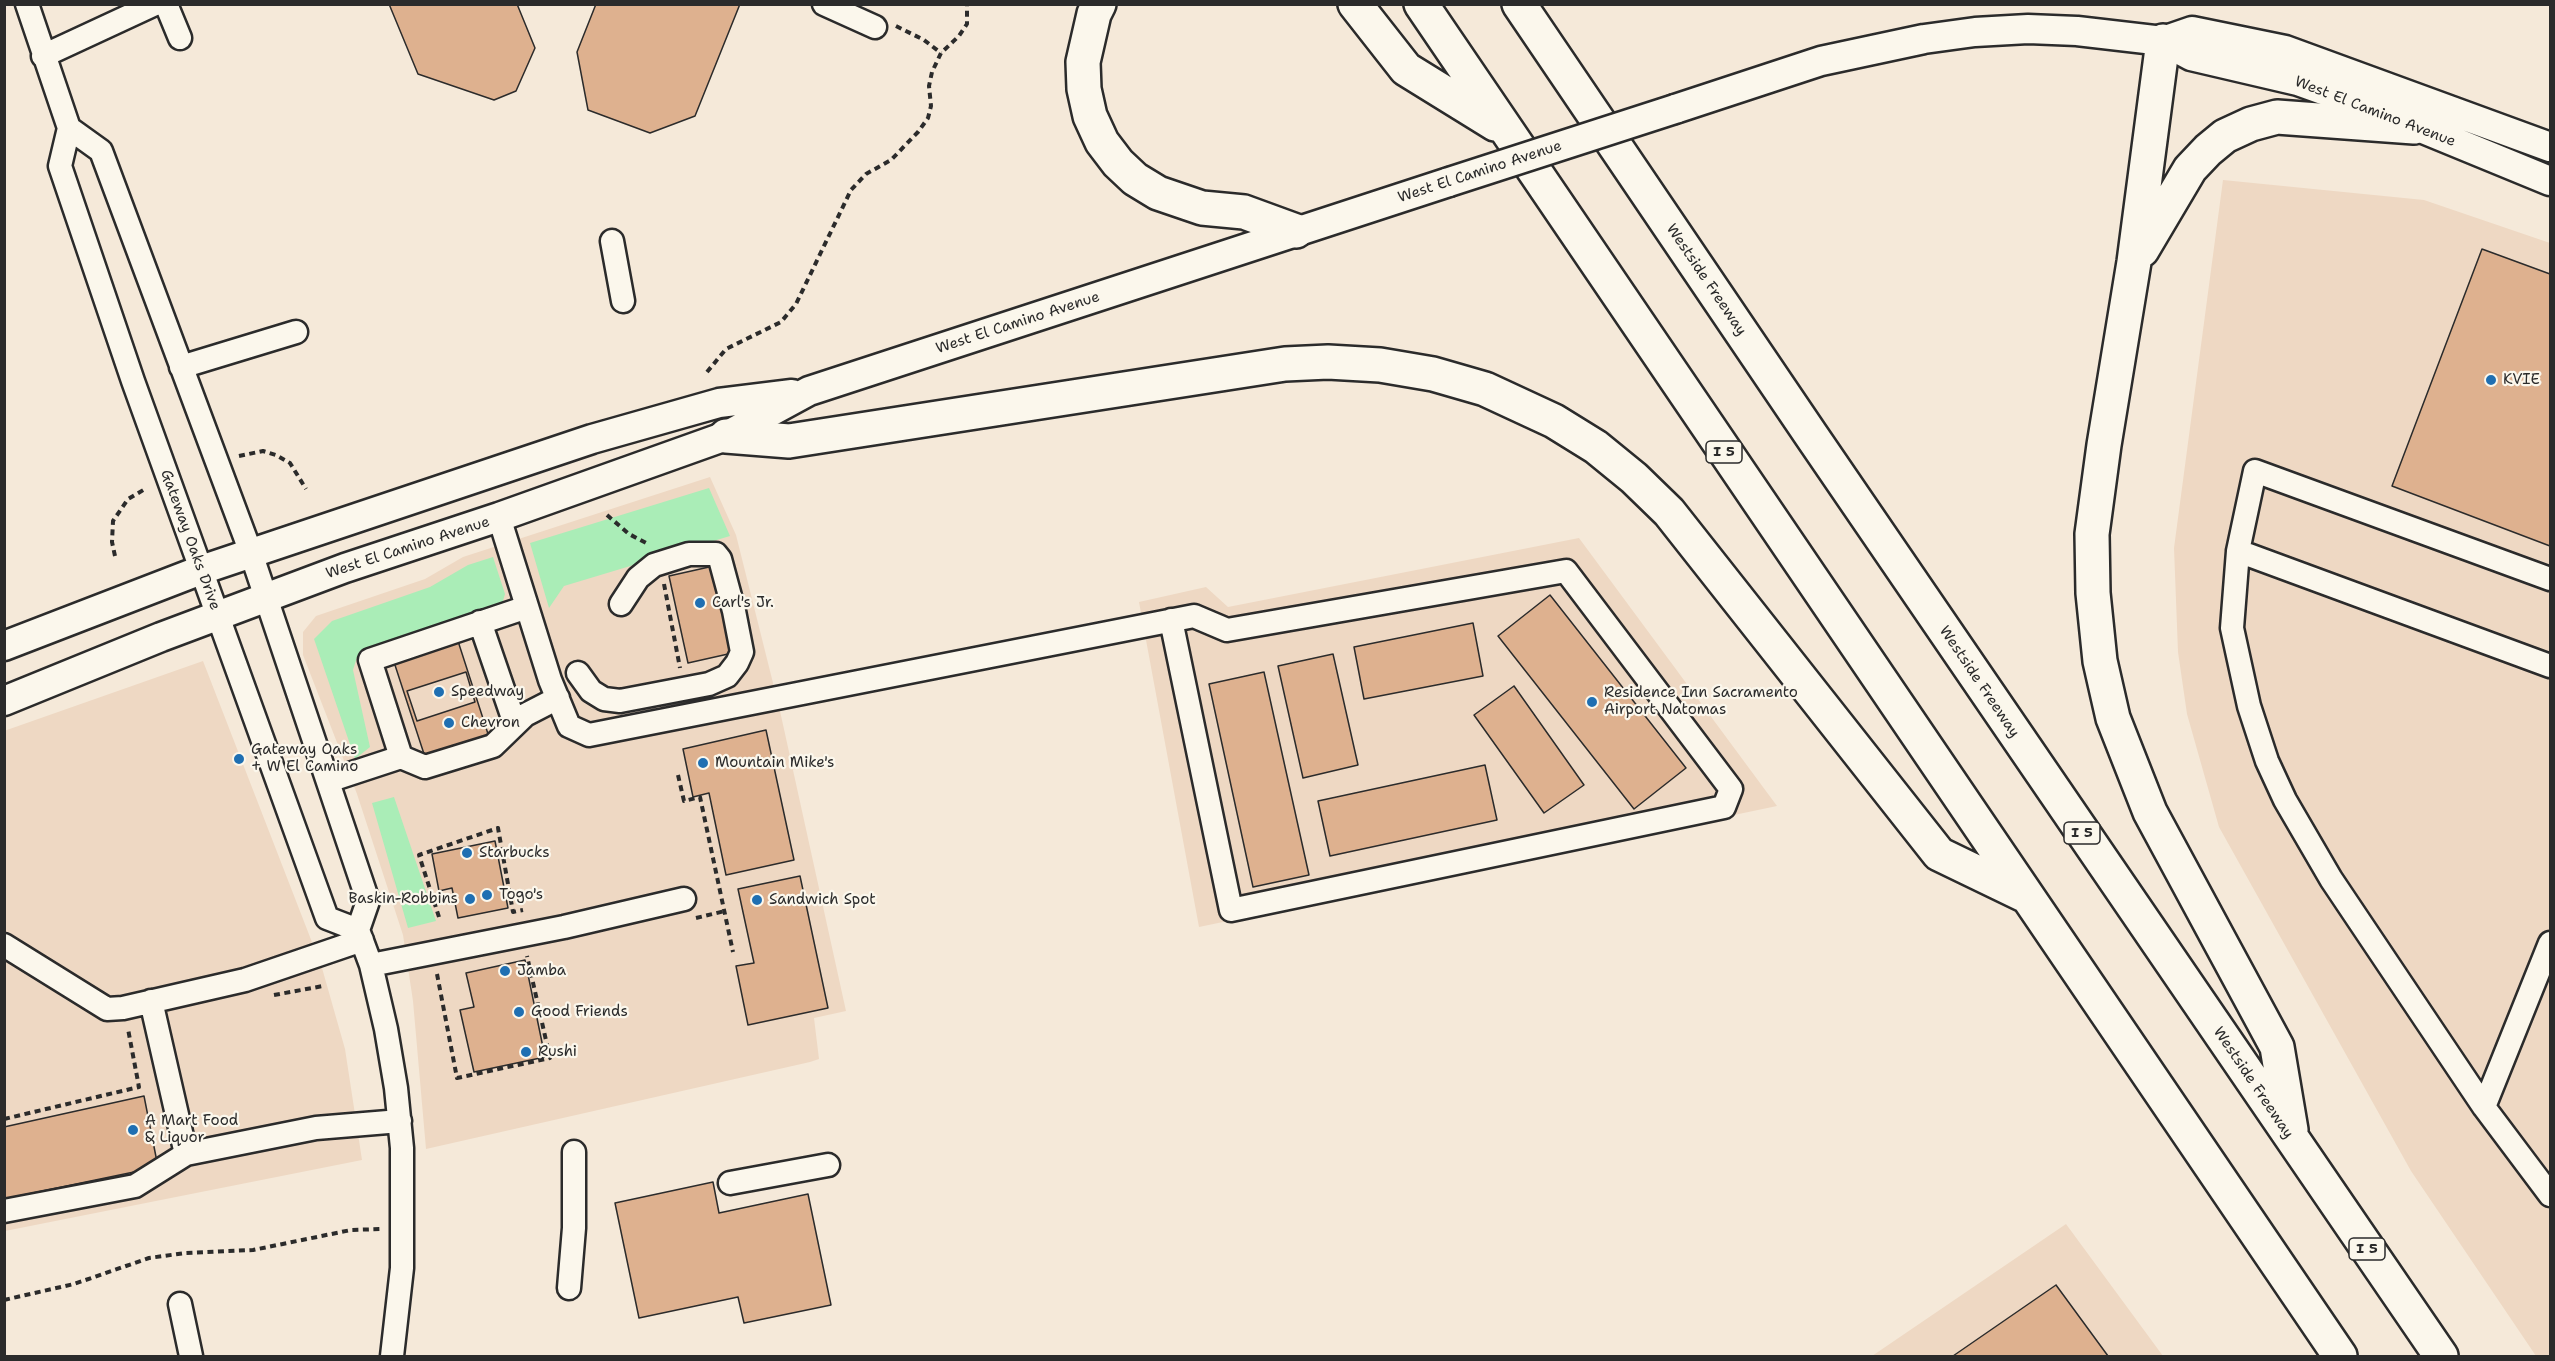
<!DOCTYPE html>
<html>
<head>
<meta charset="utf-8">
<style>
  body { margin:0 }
  #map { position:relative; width:2555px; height:1361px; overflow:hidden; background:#f5e9d9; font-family:"Shantell Sans",sans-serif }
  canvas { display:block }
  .frame { position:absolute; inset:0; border:6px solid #2b2b2b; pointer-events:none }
</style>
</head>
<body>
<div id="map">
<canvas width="2555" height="1361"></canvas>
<div class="frame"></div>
</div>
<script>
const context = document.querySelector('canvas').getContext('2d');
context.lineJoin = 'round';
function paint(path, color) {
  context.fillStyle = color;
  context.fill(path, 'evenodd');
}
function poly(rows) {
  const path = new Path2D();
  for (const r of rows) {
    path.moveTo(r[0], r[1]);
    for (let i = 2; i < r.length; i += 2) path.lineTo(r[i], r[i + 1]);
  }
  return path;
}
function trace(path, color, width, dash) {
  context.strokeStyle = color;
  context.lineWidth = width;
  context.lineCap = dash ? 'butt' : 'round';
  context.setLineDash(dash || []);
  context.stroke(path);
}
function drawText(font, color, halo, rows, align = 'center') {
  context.font = font + ' "Shantell Sans",sans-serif';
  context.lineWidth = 4.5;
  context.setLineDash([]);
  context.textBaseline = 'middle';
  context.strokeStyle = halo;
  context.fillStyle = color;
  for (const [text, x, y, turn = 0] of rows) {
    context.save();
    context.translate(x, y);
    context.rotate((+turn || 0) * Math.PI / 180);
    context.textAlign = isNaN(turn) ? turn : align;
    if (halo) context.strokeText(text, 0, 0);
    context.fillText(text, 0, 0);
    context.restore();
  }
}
const built = poly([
  [2223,180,2424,200,2550,243,2550,1356,2536,1356,2411,1171,2219,827,2187,714,2178,652,2174,548],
  [710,477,736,535,780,711,846,1011,814,1018,819,1059,810,1062,426,1149,413,1001,403,935,357,794,303,655,303,632,316,616,425,579,463,557],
  [1579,538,1777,806,1199,927,1139,602,1206,587,1228,607],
  [203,661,322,968,345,1049,362,1160,5,1231,4,731],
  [2066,1224,2163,1356,1872,1356]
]);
const green = poly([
  [709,488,730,536,564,586,549,608,530,543],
  [493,557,505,594,502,604,490,612,357,657,353,670,370,747,355,759,314,639,332,621,430,587,468,565],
  [394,797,436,921,408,928,372,803]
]);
const building = poly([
  [389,4,517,4,535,48,516,91,494,100,418,74,389,4],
  [596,4,740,4,695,116,650,133,588,110,577,52,596,4],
  [2482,249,2550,274,2550,546,2392,486,2482,249],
  [718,565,737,652,688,663,669,576,718,565],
  [1550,595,1686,768,1634,809,1498,636,1550,595],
  [1473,623,1483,676,1364,699,1354,647,1473,623],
  [457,638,489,737,425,757,393,659,457,638],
  [1333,654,1358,765,1303,778,1278,666,1333,654],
  [466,672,475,702,417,721,407,691,466,672],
  [1264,672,1309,875,1253,887,1209,684,1264,672],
  [1514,686,1584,785,1544,813,1474,715,1514,686],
  [766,730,794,860,726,875,709,793,693,797,683,749,766,730],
  [1485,765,1497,820,1330,856,1318,801,1485,765],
  [495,841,508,908,458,918,452,888,439,891,432,854,495,841],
  [800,876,828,1008,748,1025,736,966,754,963,738,889,800,876],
  [525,960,545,1057,474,1072,460,1010,474,1007,466,973,525,960],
  [144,1096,158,1167,4,1199,4,1127,144,1096],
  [713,1182,719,1213,808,1194,831,1305,744,1323,738,1297,639,1318,615,1203,713,1182],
  [2056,1285,2108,1356,1953,1356,2056,1285]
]);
const path = poly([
  [896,26,924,40,941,53],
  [707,372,726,349,781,322,796,304,851,190,866,174,891,160,918,132,928,118,931,106,929,86,932,72,941,53,959,36,967,24,967,4],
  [239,456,263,451,276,455,290,463,306,489],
  [607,515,629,534,648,544],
  [115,556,112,542,113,521,128,499,145,489],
  [664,584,680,668],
  [678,775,684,801,700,797,733,952],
  [439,917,419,855,498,828,513,912,523,910],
  [696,918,725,911],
  [437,974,457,1078,550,1058,527,956],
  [274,995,323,986],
  [4,1119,139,1087,128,1029],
  [4,1300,74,1284,149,1258,185,1253,253,1250,351,1230,382,1229]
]);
const minor = poly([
  [27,4,69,128,60,166,133,381,327,918,358,930],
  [166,4,180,38],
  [824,4,875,27],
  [43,56,155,4],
  [69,128,101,151,251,553,368,901,358,930,371,965,386,1029,396,1088,402,1148,402,1268,392,1356],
  [612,241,623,301],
  [181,367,296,332],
  [499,517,550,680,569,726,589,735,1194,616,1227,630,1566,571,1731,789,1724,807,1231,910,1171,620],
  [2238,551,2550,666],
  [2550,579,2255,471,2238,551,2232,628,2249,706,2267,761,2285,800,2331,879,2484,1107,2550,1195],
  [480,622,515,724],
  [578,673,591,691,604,699,620,701,709,684,727,676,737,663,742,652,734,611,720,559,716,554,689,554,654,565,638,578,621,604],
  [401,757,370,660,527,607],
  [328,781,401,757,425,767,493,746,525,715,558,698],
  [4,945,107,1009,123,1008,245,980,362,940],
  [371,965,564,927,684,899],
  [151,1001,186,1154,316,1128,400,1121],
  [2484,1107,2550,943],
  [730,1183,828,1165],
  [4,1211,135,1186,186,1154],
  [569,1288,574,1228,574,1152],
  [180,1304,191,1356]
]);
const major = poly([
  [2163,41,2192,31,2285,50,2550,147],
  [1675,109,1821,61,1924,39,1975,32,2028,29,2077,31,2163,41,2191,56,2298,81,2365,105,2550,181],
  [4,646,201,570,592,439,719,403,792,394],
  [4,701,161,637,345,568,499,517,726,436,809,391,1449,182]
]);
const highway = poly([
  [1099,4,1094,14,1083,62,1084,89,1090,116,1102,142,1118,163,1135,179,1158,193,1202,208,1244,212,1296,231],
  [1355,4,1406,69,1495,124],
  [1421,4,2340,1356],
  [1519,4,1811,435,2441,1356],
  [2163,41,2134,262,2104,445,2092,534,2093,593,2100,661,2113,718,2150,812,2277,1047,2291,1130],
  [2142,250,2190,169,2208,150,2225,136,2251,124,2277,117,2414,127],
  [726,436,789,441,1285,364,1328,362,1380,365,1433,374,1485,389,1554,421,1596,447,1634,478,1669,512,1939,854,2028,897]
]);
const majorBridge = poly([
  [1449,182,1675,109]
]);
const markers = [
  [2491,380,6,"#1f6fb2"],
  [700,603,6,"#1f6fb2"],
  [439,692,6,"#1f6fb2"],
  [1592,702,6,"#1f6fb2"],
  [449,723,6,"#1f6fb2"],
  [239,759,6,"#1f6fb2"],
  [703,763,6,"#1f6fb2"],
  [467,853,6,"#1f6fb2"],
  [487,895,6,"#1f6fb2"],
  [470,899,6,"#1f6fb2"],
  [757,900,6,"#1f6fb2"],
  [505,971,6,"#1f6fb2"],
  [519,1012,6,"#1f6fb2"],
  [526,1052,6,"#1f6fb2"],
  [133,1130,6,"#1f6fb2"]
];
const shields = [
  [1724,452,36],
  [2082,833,36],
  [2367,1249,36]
];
const shieldNames = [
  ["I 5",1724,452],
  ["I 5",2082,833],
  ["I 5",2367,1249]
];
const streetNames = [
  ["West El Camino Avenue",2375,112,21],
  ["West El Camino Avenue",1480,172,-18],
  ["Westside Freeway",1706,280,56],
  ["West El Camino Avenue",1018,323,-18],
  ["Gateway Oaks Drive",190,540,70],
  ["West El Camino Avenue",408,548,-18],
  ["Westside Freeway",1979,682,56],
  ["Westside Freeway",2253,1083,56]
];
const poiNames = [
  ["KVIE",2503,380],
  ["Carl's Jr.",712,603],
  ["Speedway",451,692],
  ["Residence Inn Sacramento",1604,693],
  ["Airport Natomas",1604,710],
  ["Chevron",461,723],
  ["Gateway Oaks",251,750],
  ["+ W El Camino",251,767],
  ["Mountain Mike's",715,763],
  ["Starbucks",479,853],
  ["Togo's",499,895],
  ["Baskin-Robbins",458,899,"right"],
  ["Sandwich Spot",769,900],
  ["Jamba",517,971],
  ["Good Friends",531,1012],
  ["Rushi",538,1052],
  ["A Mart Food",145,1121],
  ["& Liquor",145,1138]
];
paint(built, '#eed8c3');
paint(green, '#aaedb7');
paint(building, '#deb18f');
trace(building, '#2b2b2b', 1.5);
trace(minor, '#2b2b2b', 27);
trace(major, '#2b2b2b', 33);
trace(highway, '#2b2b2b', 38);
trace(path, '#2b2b2b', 4, [6, 4.5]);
trace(minor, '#fbf7ec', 22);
trace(major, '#fbf7ec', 28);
trace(highway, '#fbf7ec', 33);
trace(majorBridge, '#2b2b2b', 33, []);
trace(majorBridge, '#fbf7ec', 28);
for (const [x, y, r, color] of markers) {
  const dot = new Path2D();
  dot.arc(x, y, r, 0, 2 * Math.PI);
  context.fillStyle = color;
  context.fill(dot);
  trace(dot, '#fbf7ec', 2);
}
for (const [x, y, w] of shields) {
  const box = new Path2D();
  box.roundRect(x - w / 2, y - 11, w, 22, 4.5);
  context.fillStyle = '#fbf7ec';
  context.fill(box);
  trace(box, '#2b2b2b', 1.5);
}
drawText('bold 14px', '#2b2b2b', null, shieldNames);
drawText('15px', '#2b2b2b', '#fbf7ec', streetNames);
drawText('15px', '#2b2b2b', '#fbf7ec', poiNames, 'left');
</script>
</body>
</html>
